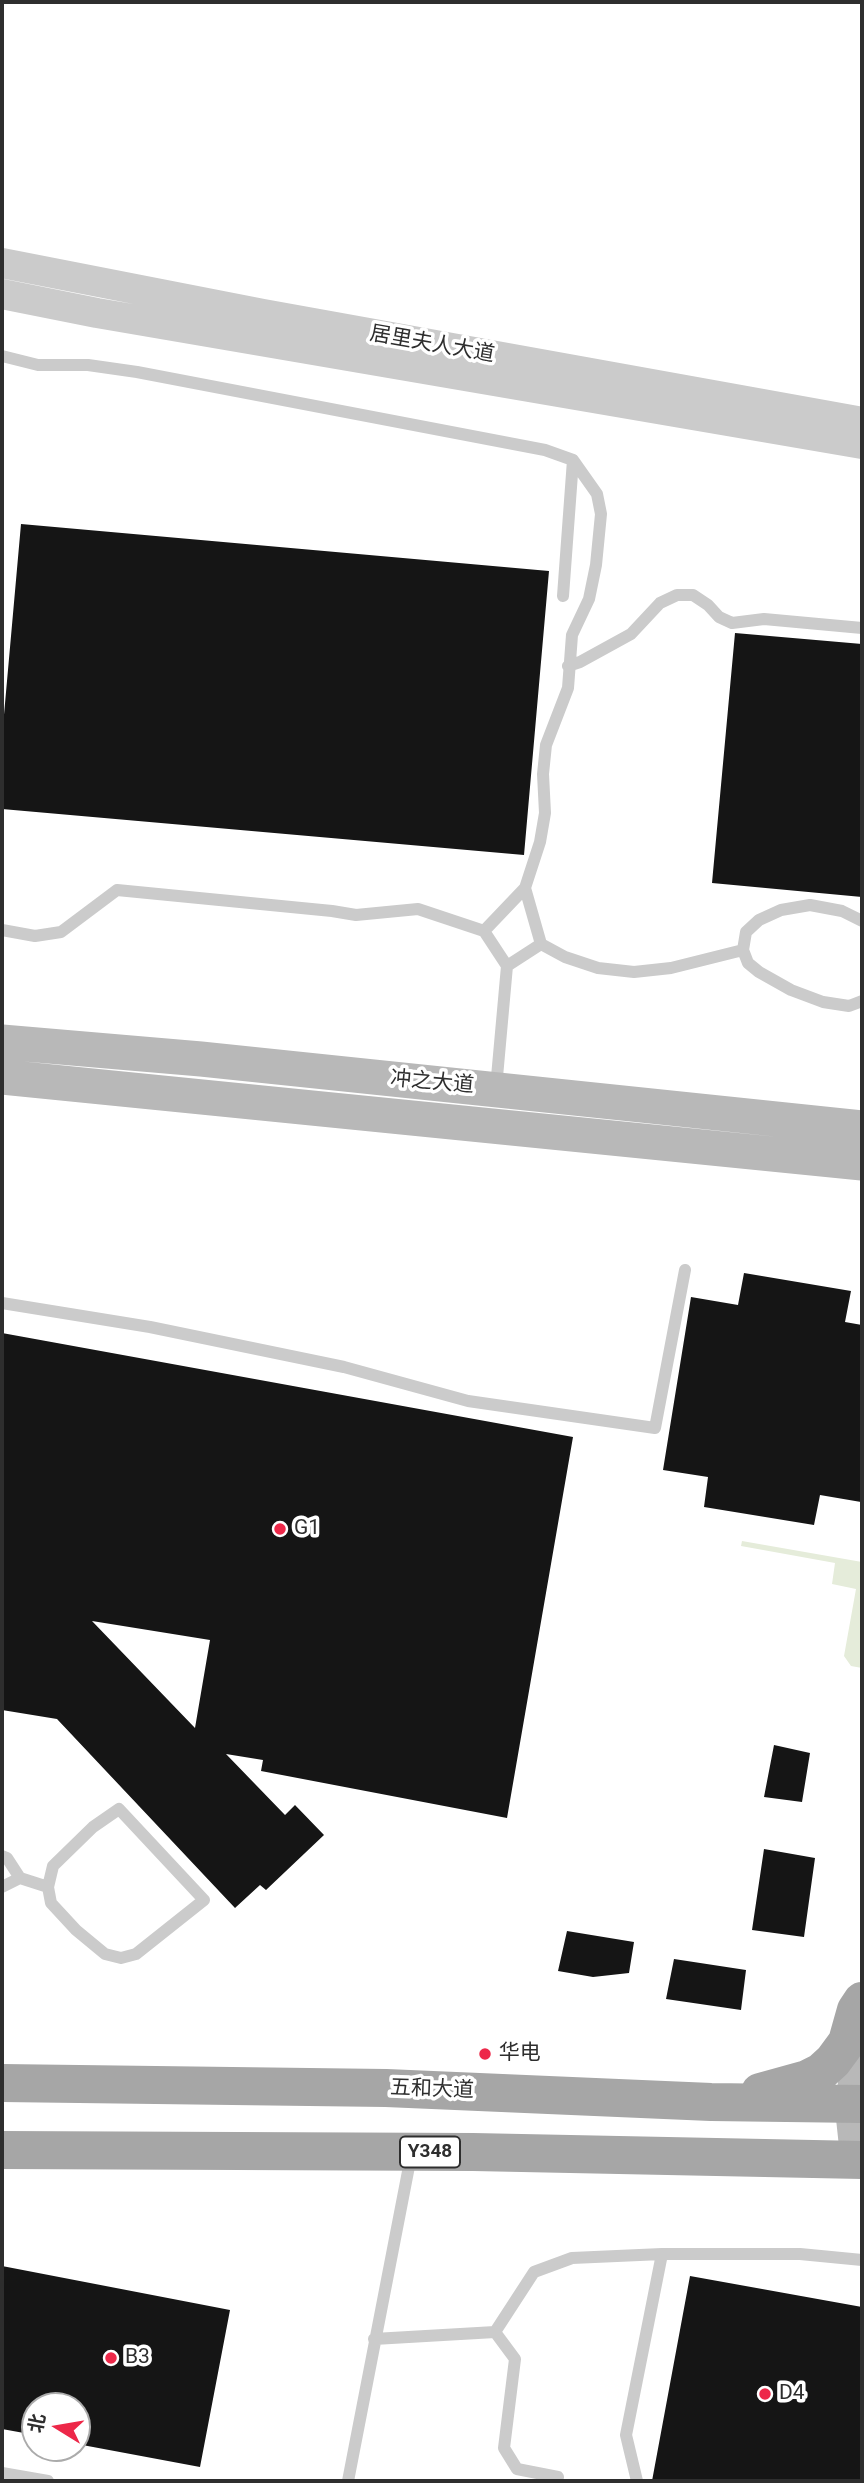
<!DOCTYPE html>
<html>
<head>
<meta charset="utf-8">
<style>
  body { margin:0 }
  #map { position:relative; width:864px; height:2483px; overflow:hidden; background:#fff; font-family:Roboto,"Noto Sans SC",sans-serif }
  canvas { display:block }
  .frame { position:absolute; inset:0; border:4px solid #2e2e2e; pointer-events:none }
  .north { position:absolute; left:21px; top:2392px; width:70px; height:70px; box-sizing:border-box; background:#fff; border:2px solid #ababab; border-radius:50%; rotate:281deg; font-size:19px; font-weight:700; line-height:28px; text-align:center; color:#2e2e2e }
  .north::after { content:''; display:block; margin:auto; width:24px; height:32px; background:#ed2849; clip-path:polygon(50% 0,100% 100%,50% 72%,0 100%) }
</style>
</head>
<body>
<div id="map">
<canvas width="864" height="2483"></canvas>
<div class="frame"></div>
<div class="north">北</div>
</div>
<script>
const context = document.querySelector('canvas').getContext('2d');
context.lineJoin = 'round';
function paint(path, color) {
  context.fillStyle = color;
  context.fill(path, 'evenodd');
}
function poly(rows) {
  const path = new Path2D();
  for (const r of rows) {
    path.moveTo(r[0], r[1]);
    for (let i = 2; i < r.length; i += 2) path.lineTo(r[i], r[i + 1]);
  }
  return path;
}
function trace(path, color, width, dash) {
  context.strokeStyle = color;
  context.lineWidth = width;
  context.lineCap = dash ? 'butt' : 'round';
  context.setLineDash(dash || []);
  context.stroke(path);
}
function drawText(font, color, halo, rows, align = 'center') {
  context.font = font + ' Roboto,"Noto Sans SC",sans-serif';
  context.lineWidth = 7;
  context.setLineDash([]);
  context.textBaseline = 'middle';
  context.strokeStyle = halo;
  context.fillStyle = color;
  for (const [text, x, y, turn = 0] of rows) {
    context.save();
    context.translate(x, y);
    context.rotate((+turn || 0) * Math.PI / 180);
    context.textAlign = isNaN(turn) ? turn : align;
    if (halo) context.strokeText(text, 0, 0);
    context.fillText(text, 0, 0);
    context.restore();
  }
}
const green = poly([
  [742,1541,862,1562,862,1668,851,1666,844,1656,856,1589,832,1584,835,1563,741,1546]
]);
const building = poly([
  [21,524,549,571,524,855,2,809,2,737],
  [735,633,862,644,862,897,712,883],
  [744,1273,851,1291,845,1322,862,1325,861,1502,820,1495,814,1525,704,1507,708,1477,663,1470,691,1297,738,1305],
  [2,1333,573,1437,507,1818,261,1771,263,1760,226,1754,285,1815,295,1805,324,1835,266,1890,260,1885,235,1908,57,1719,2,1710],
  [92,1621,210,1640,195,1728],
  [774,1745,810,1753,802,1802,764,1797],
  [764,1849,815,1858,804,1937,752,1930],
  [567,1931,634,1942,629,1973,593,1977,558,1971],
  [674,1959,746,1970,741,2010,666,1999],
  [2,2266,230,2310,200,2467,77,2444,77,2406,35,2406,35,2435,2,2429],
  [690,2276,862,2307,862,2481,652,2481]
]);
const service = poly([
  [2,356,38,365,88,365,137,372,545,450,573,460,597,494,601,514,596,565,589,599,572,635,568,688,546,745,543,774,545,813,540,842,525,888],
  [563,596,573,460],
  [568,666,580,662,631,634,660,603,677,595,693,595,708,605,719,617,732,623,764,619,862,628],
  [862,921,842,911,810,905,781,910,759,920,746,932,743,950,748,963,759,972,791,990,823,1002,849,1006,862,1001],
  [2,930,35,936,61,932,117,890,332,911,356,915,418,909,484,931,507,966,541,944,525,888,484,931],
  [541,944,565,957,598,968,634,972,671,968,743,950],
  [496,1088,507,966],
  [2,1303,150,1327,344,1367,468,1401,655,1428,685,1270],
  [2,1856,7,1858,20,1878,2,1887],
  [20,1878,48,1887,51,1903,76,1930,105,1954,121,1958,136,1954,204,1900,119,1809,93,1827,53,1866,48,1887],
  [495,2332,534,2272,572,2258,662,2254],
  [495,2332,515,2359,504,2448,517,2469,558,2477],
  [374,2339,495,2332],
  [2,2473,48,2481],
  [348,2481,411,2156],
  [637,2481,626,2435,662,2254,800,2254,862,2260]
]);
const tertiary = poly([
  [2,263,263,314,862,422],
  [2,294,97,313,862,444]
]);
const secondary = poly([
  [2,1042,201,1059,862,1128],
  [2,1077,862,1163],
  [858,2160,852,2104,862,2046]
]);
const primary = poly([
  [2,2083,386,2088,711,2102,862,2104],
  [760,2092,807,2079,821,2072,833,2061,847,2042,856,2010,862,2001],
  [2,2150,473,2152,862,2160]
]);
const markers = [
  [280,1529,7,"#ed2849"],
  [485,2054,7,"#ed2849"],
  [111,2358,7,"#ed2849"],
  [765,2394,7,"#ed2849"]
];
const shields = [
  [430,2152,60]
];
const shieldNames = [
  ["Y348",430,2152]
];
const streetNames = [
  ["居里夫人大道",432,345,10],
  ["冲之大道",432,1083,5],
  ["五和大道",432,2090,2]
];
const poiNames = [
  ["G1",294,1529],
  ["华电",499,2054],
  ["B3",125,2358],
  ["D4",779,2394]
];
paint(green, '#e5ecda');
paint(building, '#151515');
trace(service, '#cbcbcb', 12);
trace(tertiary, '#cbcbcb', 30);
trace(secondary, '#b8b8b8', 35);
trace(primary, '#a6a6a6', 38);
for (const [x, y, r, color] of markers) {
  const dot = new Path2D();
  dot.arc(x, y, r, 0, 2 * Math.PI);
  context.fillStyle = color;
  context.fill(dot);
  trace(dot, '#fff', 2.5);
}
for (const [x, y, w] of shields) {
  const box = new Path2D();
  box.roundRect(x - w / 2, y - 15.5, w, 31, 5);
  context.fillStyle = '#fff';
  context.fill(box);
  trace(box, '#2e2e2e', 2);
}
drawText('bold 19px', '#2e2e2e', null, shieldNames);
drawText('21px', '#2e2e2e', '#fff', streetNames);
drawText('21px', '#2e2e2e', '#fff', poiNames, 'left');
</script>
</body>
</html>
